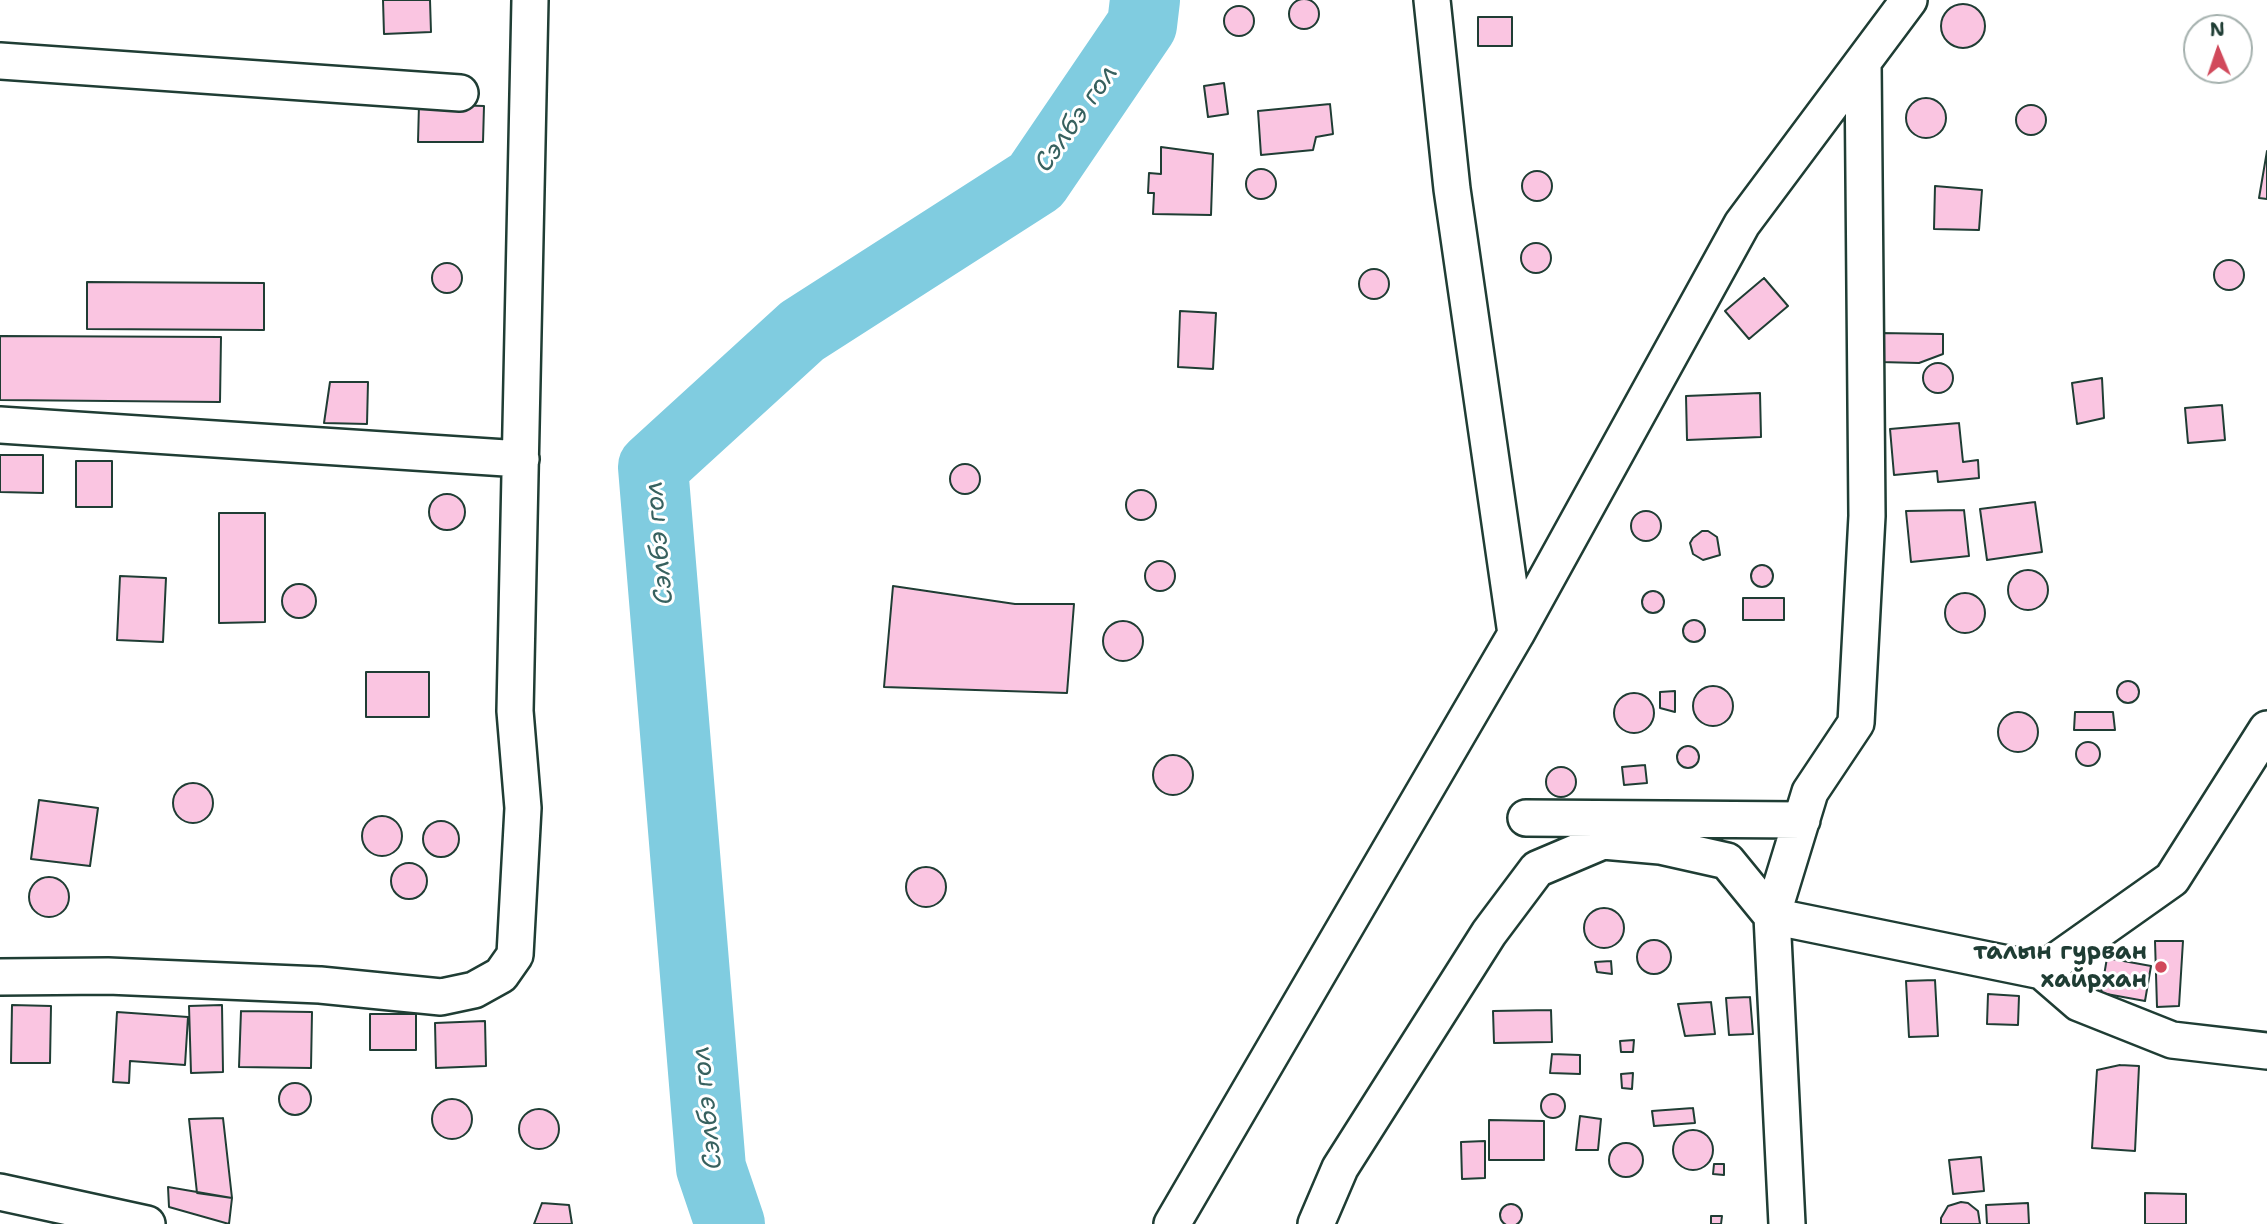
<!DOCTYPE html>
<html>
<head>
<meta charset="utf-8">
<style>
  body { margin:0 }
  #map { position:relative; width:2267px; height:1224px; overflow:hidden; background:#fff; font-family:"Shantell Sans",sans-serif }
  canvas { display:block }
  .north { position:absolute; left:2183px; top:14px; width:70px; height:70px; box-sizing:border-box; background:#fff; border:2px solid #a5b1ae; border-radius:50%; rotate:358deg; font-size:19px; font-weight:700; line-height:28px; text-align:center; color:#1f3d34 }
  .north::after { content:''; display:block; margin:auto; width:24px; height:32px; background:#d1495b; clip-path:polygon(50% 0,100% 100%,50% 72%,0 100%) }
</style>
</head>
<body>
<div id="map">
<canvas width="2267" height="1224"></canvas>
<div class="north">N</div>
</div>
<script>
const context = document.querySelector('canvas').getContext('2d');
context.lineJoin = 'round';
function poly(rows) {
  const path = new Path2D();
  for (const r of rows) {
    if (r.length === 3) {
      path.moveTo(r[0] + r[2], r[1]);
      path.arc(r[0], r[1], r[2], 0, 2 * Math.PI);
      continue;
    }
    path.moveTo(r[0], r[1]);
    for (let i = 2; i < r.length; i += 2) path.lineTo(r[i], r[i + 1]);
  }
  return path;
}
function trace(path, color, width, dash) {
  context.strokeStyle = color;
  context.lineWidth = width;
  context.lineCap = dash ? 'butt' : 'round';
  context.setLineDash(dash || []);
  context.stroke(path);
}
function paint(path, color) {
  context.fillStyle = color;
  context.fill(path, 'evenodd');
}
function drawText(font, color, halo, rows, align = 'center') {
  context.font = font + ' "Shantell Sans",sans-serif';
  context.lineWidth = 6;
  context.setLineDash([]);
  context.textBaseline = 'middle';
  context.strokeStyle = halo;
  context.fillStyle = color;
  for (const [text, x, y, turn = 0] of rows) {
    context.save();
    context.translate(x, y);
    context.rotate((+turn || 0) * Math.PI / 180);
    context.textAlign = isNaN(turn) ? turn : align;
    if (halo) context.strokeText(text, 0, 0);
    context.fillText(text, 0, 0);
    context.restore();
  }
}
const river = poly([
  [730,1224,711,1168,653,467,802,331,1036,181,1142,25,1145,0]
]);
const building = poly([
  [1304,14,15],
  [383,0,430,0,431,32,384,34,383,0],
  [1963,26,22],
  [1239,21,15],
  [1478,17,1512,17,1512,46,1478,46,1478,17],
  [1224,83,1228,114,1208,117,1204,86,1224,83],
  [1926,118,20],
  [419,104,484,106,483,142,418,142,419,104],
  [1330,104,1333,134,1316,137,1313,150,1261,155,1258,111,1330,104],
  [2031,120,15],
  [1161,147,1213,154,1211,215,1153,214,1154,193,1148,193,1149,173,1161,174,1161,147],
  [2267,151,2267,199,2259,198,2267,151],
  [1261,184,15],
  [1537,186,15],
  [1935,186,1982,190,1979,230,1934,229,1935,186],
  [1536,258,15],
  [2229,275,15],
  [447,278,15],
  [1374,284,15],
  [1764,278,1788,306,1749,339,1725,311,1764,278],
  [87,282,264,283,264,330,87,329,87,282],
  [1180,311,1216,313,1213,369,1178,367,1180,311],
  [1880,333,1943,334,1943,354,1919,363,1880,362,1880,333],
  [0,336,221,337,220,402,0,400,0,336],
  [1938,378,15],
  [2102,378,2104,418,2077,424,2072,383,2102,378],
  [330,382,368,382,367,424,324,423,330,382],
  [1760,393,1761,437,1687,440,1686,396,1760,393],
  [2222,405,2225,440,2188,443,2185,408,2222,405],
  [1959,423,1963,462,1978,460,1979,478,1938,482,1937,471,1894,475,1890,429,1959,423],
  [0,455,43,455,43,493,0,492,0,455],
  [76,461,112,461,112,507,76,507,76,461],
  [965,479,15],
  [1141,505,15],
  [447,512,18],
  [2035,502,2042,552,1987,560,1980,509,2035,502],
  [1964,510,1969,556,1911,562,1906,511,1964,510],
  [1646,526,15],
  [219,513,265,513,265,622,219,623,219,513],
  [1702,531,1708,531,1717,537,1720,555,1703,560,1693,554,1690,543,1693,538,1702,531],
  [1160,576,15],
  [1762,576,11],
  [2028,590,20],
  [120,576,166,578,163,642,117,640,120,576],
  [299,601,17],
  [893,586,1015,604,1074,604,1067,693,884,687,893,586],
  [1653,602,11],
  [1965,613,20],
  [1743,598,1784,598,1784,620,1743,620,1743,598],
  [1694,631,11],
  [1123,641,20],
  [366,672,429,672,429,717,366,717,366,672],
  [2128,692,11],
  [1713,706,20],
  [1675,691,1675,712,1660,708,1660,692,1675,691],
  [1634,713,20],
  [2075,712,2113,712,2115,730,2074,730,2075,712],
  [2018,732,20],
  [2088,754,12],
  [1688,757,11],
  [1173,775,20],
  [1645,765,1647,783,1624,785,1622,767,1645,765],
  [1561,782,15],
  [193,803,20],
  [39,800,98,808,90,866,31,859,39,800],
  [382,836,20],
  [441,839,18],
  [409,881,18],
  [926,887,20],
  [49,897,20],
  [1604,928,20],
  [1654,957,17],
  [2155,941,2183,941,2179,1006,2157,1007,2155,941],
  [2107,958,2151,966,2145,1001,2101,993,2107,958],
  [1611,961,1612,974,1597,972,1595,962,1611,961],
  [1935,980,1938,1036,1909,1037,1906,981,1935,980],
  [1988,994,2019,996,2018,1025,1987,1024,1988,994],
  [1750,997,1753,1034,1729,1035,1726,998,1750,997],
  [1711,1002,1715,1034,1685,1036,1678,1004,1711,1002],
  [12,1005,51,1006,50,1063,11,1063,12,1005],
  [222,1005,223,1072,191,1073,189,1006,222,1005],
  [1551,1010,1552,1042,1494,1043,1493,1011,1551,1010],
  [241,1011,312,1012,311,1068,239,1067,241,1011],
  [117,1012,188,1017,185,1065,130,1061,129,1083,113,1082,117,1012],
  [370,1014,416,1014,416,1050,370,1050,370,1014],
  [485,1021,486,1066,436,1068,435,1023,485,1021],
  [1634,1040,1633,1052,1621,1052,1620,1041,1634,1040],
  [1552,1054,1580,1055,1580,1074,1550,1073,1552,1054],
  [2120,1065,2139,1066,2135,1151,2092,1148,2097,1070,2120,1065],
  [1633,1073,1632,1089,1622,1088,1621,1074,1633,1073],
  [295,1099,16],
  [1553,1106,12],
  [452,1119,20],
  [1693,1108,1695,1123,1654,1126,1652,1111,1693,1108],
  [539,1129,20],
  [1580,1116,1601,1119,1598,1150,1576,1150,1580,1116],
  [223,1118,232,1198,197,1193,189,1119,223,1118],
  [1489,1120,1544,1121,1544,1160,1489,1160,1489,1120],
  [1693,1150,20],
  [1485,1141,1485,1178,1462,1179,1461,1142,1485,1141],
  [1626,1160,17],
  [1981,1157,1984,1191,1953,1194,1949,1160,1981,1157],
  [1714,1164,1724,1164,1724,1175,1713,1174,1714,1164],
  [168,1187,232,1198,229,1224,169,1207,168,1187],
  [2145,1193,2186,1194,2186,1224,2145,1224,2145,1193],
  [1961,1202,1968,1203,1978,1211,1980,1224,1941,1224,1941,1218,1948,1206,1961,1202],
  [542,1203,569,1205,572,1224,534,1224,542,1203],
  [2028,1203,2029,1224,1987,1224,1986,1205,2028,1203],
  [1511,1215,11],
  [1711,1216,1722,1216,1721,1224,1711,1224,1711,1216]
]);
const minor = poly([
  [1432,0,1452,189,1516,634],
  [0,61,460,93],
  [0,425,521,459],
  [1526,818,1802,820],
  [2042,971,2079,1003,2172,1040,2267,1051],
  [0,977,108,976,320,985,441,997,474,990,501,975,515,955,523,808,515,711,530,0],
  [0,1192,147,1224],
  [1172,1224,1516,634,1742,224,1909,0],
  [1316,1224,1340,1168,1489,933,1537,869,1603,841,1660,846,1727,861,1772,916,2042,971,2172,879,2267,729],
  [1787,1224,1772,916,1810,792,1856,723,1867,516,1863,62]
]);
const markers = [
  [2161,967,7,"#d1495b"]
];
const poiNames = [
  ["талын гурван",2147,953],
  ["хайрхан",2147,981]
];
const waterNames = [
  ["Сэлбэ гол",1077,119,-55],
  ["Сэлбэ гол",660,543,-95],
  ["Сэлбэ гол",708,1108,-96]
];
trace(river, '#80cce0', 70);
paint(building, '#fac5e1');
trace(building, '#1f3d34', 2);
trace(minor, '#1f3d34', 40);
trace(minor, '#fff', 35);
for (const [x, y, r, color] of markers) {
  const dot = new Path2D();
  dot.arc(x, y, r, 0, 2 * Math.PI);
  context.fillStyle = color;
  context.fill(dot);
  trace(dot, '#fff', 2.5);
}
drawText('bold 24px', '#1f3d34', '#fff', poiNames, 'right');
drawText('italic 26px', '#37615f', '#fff', waterNames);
</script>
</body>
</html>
